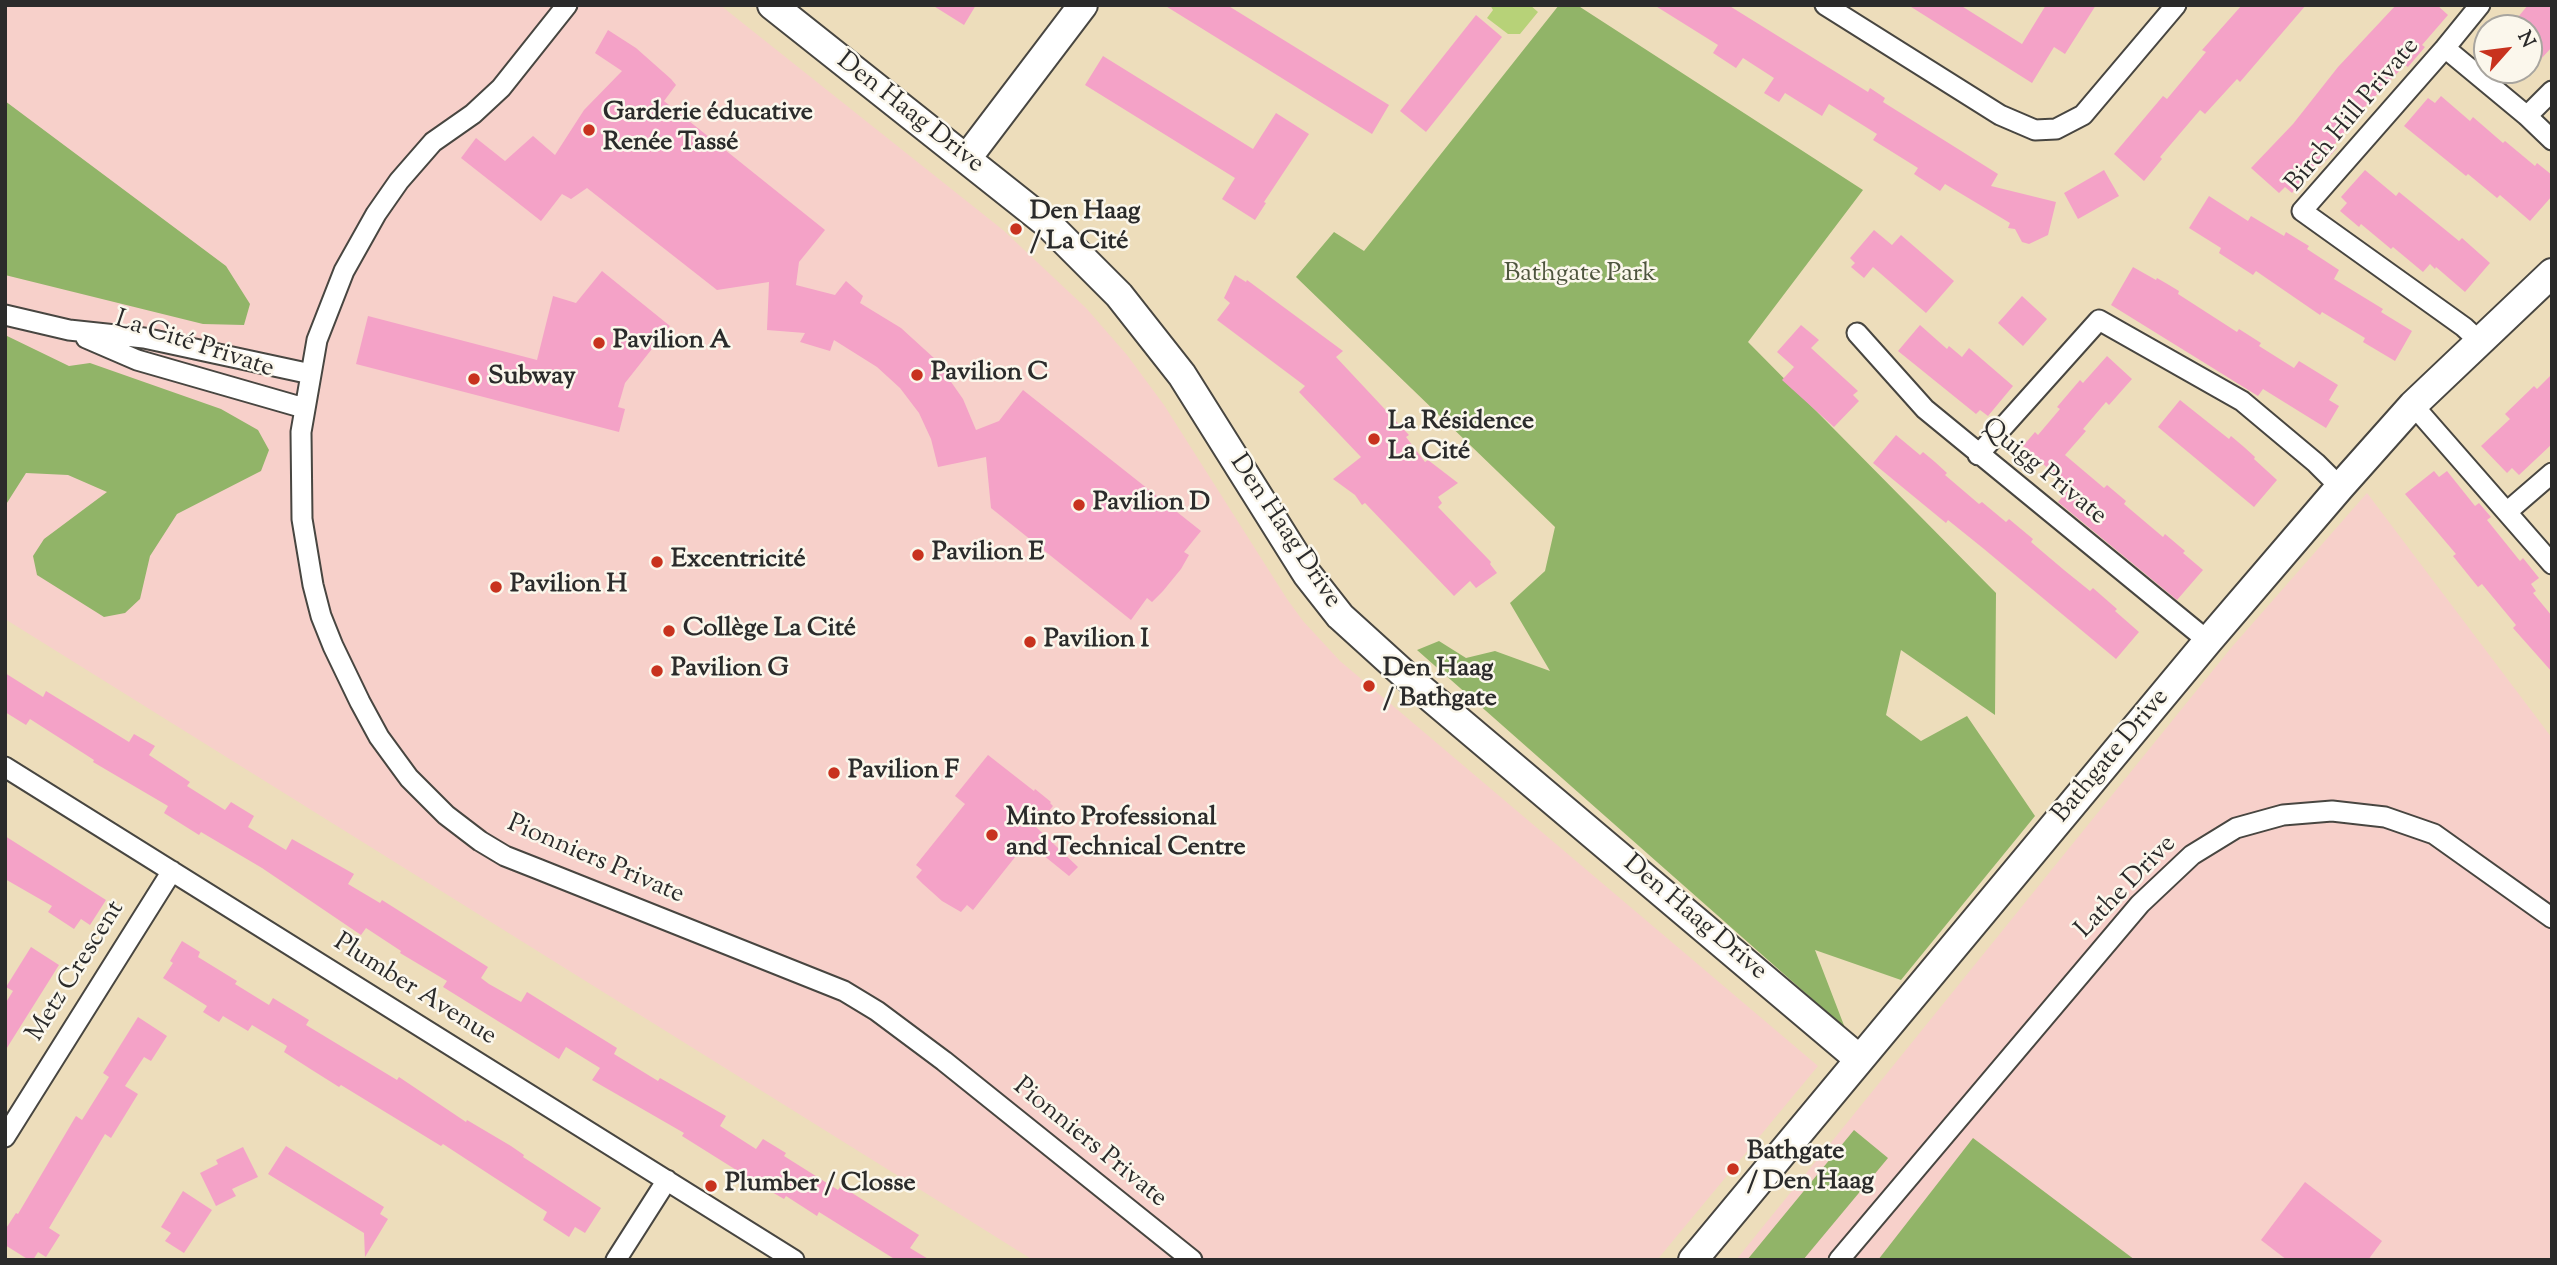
<!DOCTYPE html>
<html>
<head>
<meta charset="utf-8">
<style>
  body { margin:0 }
  #map { position:relative; width:2557px; height:1265px; overflow:hidden; background:#edddbb; font-family:"Sorts Mill Goudy",serif }
  canvas { display:block }
  .frame { position:absolute; inset:0; border:7px solid #2b2b2b; pointer-events:none }
  .north { position:absolute; left:2473px; top:14px; width:70px; height:70px; box-sizing:border-box; background:#fbf7ec; border:2px solid #a8a59f; border-radius:50%; rotate:62deg; font-size:19px; font-weight:700; line-height:28px; text-align:center; color:#2b2b2b }
  .north::after { content:''; display:block; margin:auto; width:24px; height:32px; background:#c8321e; clip-path:polygon(50% 0,100% 100%,50% 72%,0 100%) }
</style>
</head>
<body>
<div id="map">
<canvas width="2557" height="1265"></canvas>
<div class="frame"></div>
<div class="north">N</div>
</div>
<script>
const context = document.querySelector('canvas').getContext('2d');
context.lineJoin = 'round';
function paint(path, color) {
  context.fillStyle = color;
  context.fill(path, 'evenodd');
}
function poly(rows) {
  const path = new Path2D();
  for (const r of rows) {
    path.moveTo(r[0], r[1]);
    for (let i = 2; i < r.length; i += 2) path.lineTo(r[i], r[i + 1]);
  }
  return path;
}
function trace(path, color, width, dash) {
  context.strokeStyle = color;
  context.lineWidth = width;
  context.lineCap = dash ? 'butt' : 'round';
  context.setLineDash(dash || []);
  context.stroke(path);
}
function drawText(font, color, halo, rows, align = 'center') {
  context.font = font + ' "Sorts Mill Goudy",serif';
  context.lineWidth = 5;
  context.setLineDash([]);
  context.textBaseline = 'middle';
  context.strokeStyle = halo;
  context.fillStyle = color;
  for (const [text, x, y, turn = 0] of rows) {
    context.save();
    context.translate(x, y);
    context.rotate((+turn || 0) * Math.PI / 180);
    context.textAlign = isNaN(turn) ? turn : align;
    if (halo) context.strokeText(text, 0, 0);
    context.fillText(text, 0, 0);
    context.restore();
  }
}
const built = poly([
  [5,5,720,5,1003,230,1086,308,1127,355,1164,405,1287,599,1303,621,1340,661,1818,1066,1657,1260,1033,1260,5,619],
  [2367,493,2552,738,2552,1260,1736,1260,2231,648]
]);
const green = poly([
  [1490,5,1530,5,1538,12,1520,34,1508,34,1487,18,1493,10]
]);
const forest = poly([
  [1559,5,1577,5,1863,190,1748,342,1996,593,1995,715,1901,650,1886,715,1921,741,1967,716,2035,816,1901,980,1815,950,1845,1028,1417,650,1439,641,1466,658,1495,651,1550,671,1510,603,1545,571,1555,527,1296,277,1334,232,1364,251],
  [5,101,226,266,250,304,244,325,203,324,5,275],
  [5,335,69,366,90,363,221,409,258,430,269,450,261,471,177,514,150,556,140,599,125,613,104,617,37,575,33,556,44,539,107,492,68,475,26,473,5,506],
  [1854,1130,1888,1158,1803,1260,1747,1260],
  [1973,1138,2135,1260,1878,1260]
]);
const building = poly([
  [932,5,976,5,964,25],
  [1164,5,1227,5,1389,105,1372,134],
  [1654,5,1728,5,1868,92,1870,88,1885,98,1883,102,1998,174,1991,186,2056,202,2048,235,2029,244,2022,242,2015,229,2008,228,2010,223,1945,184,1940,191,1914,174,1918,168,1873,140,1877,134,1829,104,1822,116,1785,93,1779,102,1764,93,1774,78,1743,58,1736,68,1713,53,1718,45],
  [1908,5,1960,5,2022,44,2046,5,2096,5,2065,54,2054,47,2032,83],
  [2242,5,2306,5,2240,82,2237,79,2205,114,2200,110,2160,157,2162,159,2144,181,2114,154,2163,96,2167,99,2206,52,2202,50],
  [2396,5,2437,5,2448,15,2422,45,2425,47,2408,67,2405,65,2358,114,2360,116,2334,145,2337,148,2320,167,2317,164,2292,193,2285,187,2279,193,2251,168,2293,124,2338,67],
  [2528,5,2552,5,2552,47,2529,72,2529,28,2509,28],
  [1476,15,1502,37,1426,132,1400,111],
  [608,30,636,48,671,79,676,85,664,101,825,230,799,262,796,285,835,295,846,281,863,296,860,303,901,328,935,359,963,399,976,430,999,421,1023,390,1201,531,1184,552,1189,555,1181,569,1163,591,1152,602,1147,598,1131,620,991,508,986,457,938,467,931,439,919,413,900,388,877,367,834,340,830,351,800,342,805,333,767,330,769,282,717,290,587,188,571,199,562,194,541,221,461,158,476,138,505,161,533,136,555,155,584,110,622,71,595,53],
  [1103,56,1253,149,1276,113,1309,134,1264,202,1266,203,1255,220,1222,199,1235,178,1085,85],
  [2441,96,2470,121,2473,117,2503,143,2505,141,2535,166,2537,163,2552,175,2552,196,2530,221,2500,195,2497,198,2468,174,2466,176,2404,126,2428,98,2435,103],
  [2104,170,2119,196,2078,219,2064,193],
  [2365,170,2396,196,2399,192,2459,241,2462,238,2490,263,2465,292,2436,267,2435,269,2430,264,2423,272,2393,247,2391,249,2361,224,2359,227,2340,211,2347,203,2341,197],
  [2209,196,2248,221,2251,216,2284,236,2286,232,2299,240,2309,246,2307,249,2339,270,2334,279,2383,309,2381,312,2412,331,2395,361,2363,342,2365,338,2322,312,2320,315,2256,271,2253,275,2219,253,2221,248,2189,228],
  [1874,230,1892,245,1901,235,1954,281,1926,313,1873,267,1864,278,1851,267,1855,263,1850,258],
  [2133,267,2156,280,2157,278,2169,285,2179,291,2178,294,2237,332,2239,329,2261,343,2259,346,2294,368,2299,361,2338,385,2329,400,2339,406,2326,428,2263,389,2258,396,2111,305],
  [602,271,670,326,625,383,618,407,625,409,619,432,356,364,368,316,537,360,553,296,576,303],
  [1235,275,1246,282,1247,280,1343,351,1336,357,1409,435,1406,437,1425,462,1428,460,1458,483,1438,497,1442,503,1438,507,1491,562,1490,564,1497,573,1476,588,1470,581,1454,596,1365,503,1362,505,1355,495,1333,479,1361,457,1299,392,1305,386,1217,320,1230,303,1224,298],
  [2022,296,2047,319,2023,346,1998,323],
  [1801,325,1819,340,1811,348,1858,391,1853,395,1859,401,1834,427,1782,380,1794,367,1777,352],
  [1920,325,1947,349,1949,346,1962,357,1969,348,2013,386,1988,416,1980,410,1976,414,1898,351],
  [2107,356,2132,379,2109,405,2106,402,2083,429,2086,431,2065,455,2104,488,2107,485,2126,501,2124,504,2163,537,2165,534,2185,551,2183,553,2203,570,2177,600,2058,502,2070,488,2023,446,2035,432,2038,435,2060,409,2057,407,2080,380,2083,383],
  [2552,374,2552,444,2519,475,2512,468,2507,473,2481,446,2510,419,2505,414,2534,386,2537,389],
  [2180,400,2229,439,2231,436,2244,447,2255,457,2254,459,2277,480,2254,507,2158,427],
  [1896,435,1920,455,1923,452,1935,462,1947,473,1945,475,1979,504,1982,502,2006,522,2009,519,2033,539,2031,542,2064,570,2090,591,2093,588,2117,609,2115,611,2139,632,2116,659,1984,549,1948,520,1946,523,1873,463],
  [2434,471,2439,477,2447,471,2475,506,2479,503,2491,517,2487,520,2520,561,2523,558,2539,578,2531,584,2536,591,2533,593,2552,616,2552,672,2513,628,2516,625,2482,584,2478,587,2453,556,2456,554,2405,494],
  [5,673,43,697,46,691,129,742,134,734,155,746,149,755,190,782,187,786,225,810,231,802,254,816,248,827,286,850,292,839,354,874,348,884,380,903,382,900,488,967,481,978,489,984,521,1002,527,992,617,1048,614,1054,658,1081,660,1078,726,1116,720,1126,756,1149,763,1139,786,1153,784,1156,838,1190,841,1186,868,1203,919,1235,910,1248,930,1260,896,1260,819,1212,817,1216,786,1196,784,1199,765,1188,682,1136,684,1133,592,1080,600,1068,566,1047,559,1059,443,987,447,981,400,953,401,951,366,928,361,935,262,868,201,832,199,835,164,813,168,806,93,762,94,760,30,719,26,725,5,712],
  [988,755,1034,791,1035,789,1051,802,1050,803,1053,806,1036,827,1078,867,1069,876,1027,842,973,910,967,905,961,912,942,901,923,884,916,877,922,870,916,865,965,804,955,796],
  [5,836,106,900,90,925,81,919,74,929,48,912,52,906,5,879],
  [182,941,200,952,198,957,237,981,235,984,269,1005,273,998,309,1020,306,1025,397,1080,399,1077,466,1122,467,1120,511,1146,524,1155,523,1157,601,1208,585,1233,575,1227,569,1237,543,1220,547,1212,443,1144,441,1146,341,1085,339,1087,312,1070,284,1052,287,1046,252,1025,248,1031,223,1016,219,1022,203,1012,207,1006,163,978,173,963,170,961],
  [31,947,59,965,5,1051,5,1004,13,991,6,987],
  [138,1017,167,1036,151,1061,144,1057,125,1086,138,1094,111,1138,105,1134,49,1228,60,1235,46,1257,38,1252,33,1260,29,1260,5,1245,5,1230,16,1213,18,1214,76,1116,82,1120,109,1077,103,1073],
  [286,1146,384,1207,380,1214,388,1219,365,1257,364,1233,268,1174],
  [243,1147,258,1177,232,1189,236,1196,216,1206,200,1173,218,1164,216,1160],
  [2305,1182,2382,1241,2368,1260,2287,1260,2261,1240],
  [183,1191,212,1210,184,1253,165,1241,171,1233,161,1227]
]);
const street = poly([
  [567,5,501,88,473,114,433,142,399,181,376,214,344,271,317,340,301,432,302,519,313,585,321,616,333,646,360,702,379,737,409,778,446,815,480,841,505,856,538,869,844,991,877,1011,944,1061,1192,1260],
  [1825,5,2000,115,2035,130,2056,129,2083,115,2176,5],
  [2445,48,2527,116,2552,140],
  [2527,116,2552,91],
  [5,315,69,330,144,338,311,374],
  [1857,333,1925,409,2208,641],
  [86,338,137,360,304,408],
  [2479,341,2464,327,2302,211,2445,48,2480,5],
  [2413,405,2552,564],
  [1978,455,2099,320,2242,401,2316,463,2340,487],
  [2508,511,2552,473],
  [5,767,794,1260],
  [5,1137,172,871],
  [616,1260,667,1180],
  [1839,1260,2140,904,2192,855,2236,828,2283,815,2332,811,2385,817,2434,834,2552,918]
]);
const secondary = poly([
  [772,5,1048,224,1119,295,1182,375,1307,574,1340,616,1415,684,1859,1059],
  [967,158,1083,5],
  [1693,1260,2208,641,2340,487,2413,405,2552,273]
]);
const markers = [
  [589,130,7,"#c8321e"],
  [1016,229,7,"#c8321e"],
  [599,343,7,"#c8321e"],
  [917,375,7,"#c8321e"],
  [474,379,7,"#c8321e"],
  [1374,439,7,"#c8321e"],
  [1079,505,7,"#c8321e"],
  [918,555,7,"#c8321e"],
  [657,562,7,"#c8321e"],
  [496,587,7,"#c8321e"],
  [669,631,7,"#c8321e"],
  [1030,642,7,"#c8321e"],
  [657,671,7,"#c8321e"],
  [1369,686,7,"#c8321e"],
  [834,773,7,"#c8321e"],
  [992,835,7,"#c8321e"],
  [1733,1169,7,"#c8321e"],
  [711,1186,7,"#c8321e"]
];
const streetNames = [
  ["Den Haag Drive",909,114,38],
  ["Birch Hill Private",2354,116,-50],
  ["La Cité Private",194,346,18],
  ["Quigg Private",2043,473,39],
  ["Den Haag Drive",1284,532,56],
  ["Bathgate Drive",2112,757,-50],
  ["Pionniers Private",595,861,23],
  ["Lathe Drive",2127,888,-46],
  ["Den Haag Drive",1694,919,40],
  ["Metz Crescent",77,972,-58],
  ["Plumber Avenue",414,991,32],
  ["Pionniers Private",1089,1144,39]
];
const poiNames = [
  ["Garderie éducative",603,115],
  ["Renée Tassé",603,145],
  ["Den Haag",1030,214],
  ["/ La Cité",1030,244],
  ["Pavilion A",613,343],
  ["Pavilion C",931,375],
  ["Subway",488,379],
  ["La Résidence",1388,424],
  ["La Cité",1388,454],
  ["Pavilion D",1093,505],
  ["Pavilion E",932,555],
  ["Excentricité",671,562],
  ["Pavilion H",510,587],
  ["Collège La Cité",683,631],
  ["Pavilion I",1044,642],
  ["Pavilion G",671,671],
  ["Den Haag",1383,671],
  ["/ Bathgate",1383,701],
  ["Pavilion F",848,773],
  ["Minto Professional",1006,820],
  ["and Technical Centre",1006,850],
  ["Bathgate",1747,1154],
  ["/ Den Haag",1747,1184],
  ["Plumber / Closse",725,1186]
];
const parkNames = [
  ["Bathgate Park",1580,276]
];
paint(built, '#f7d0ca');
paint(green, '#b7d278');
paint(forest, '#91b468');
paint(building, '#f4a2c7');
trace(street, '#484641', 23);
trace(secondary, '#484641', 32);
trace(street, '#fff', 19);
trace(secondary, '#fff', 28);
for (const [x, y, r, color] of markers) {
  const dot = new Path2D();
  dot.arc(x, y, r, 0, 2 * Math.PI);
  context.fillStyle = color;
  context.fill(dot);
  trace(dot, '#fbf7ec', 2.5);
}
drawText('26px', '#2b2b2b', '#fbf7ec', streetNames);
drawText('bold 26px', '#2b2b2b', '#fbf7ec', poiNames, 'left');
drawText('26px', '#4e553e', '#fbf7ec', parkNames);
</script>
</body>
</html>
